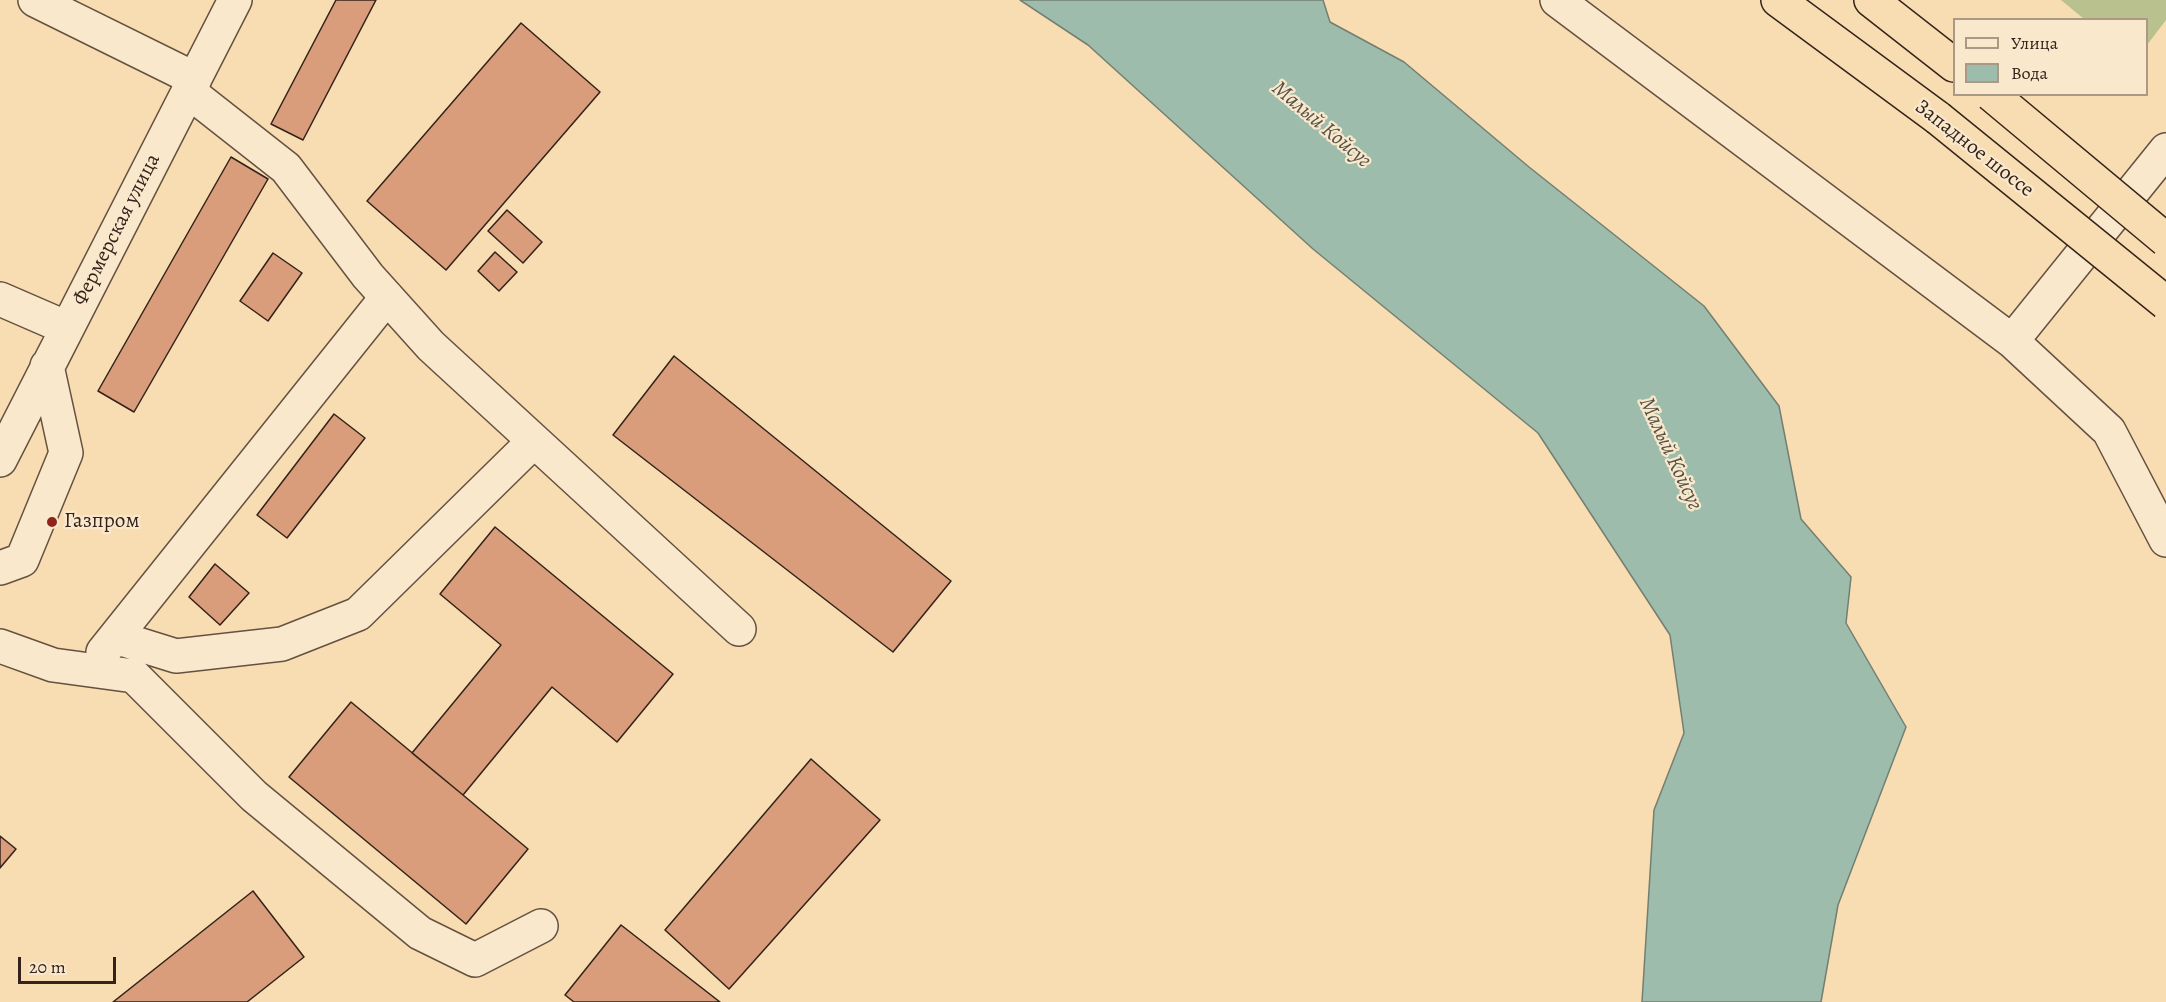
<!DOCTYPE html>
<html>
<head>
<meta charset="utf-8">
<style>
  body { margin:0 }
  #map { position:relative; width:2166px; height:1002px; overflow:hidden; background:#f8dcb2; font-family:Alegreya,serif }
  canvas { display:block }
  .legend { position:absolute; left:1953px; top:18px; width:195px; height:78px; box-sizing:border-box; background:#fae8cd; border:2px solid #aa9985; margin:0; padding:8px 10px; list-style:none; font-size:18px; color:#33231a }
  .legend li { display:flex; align-items:center; gap:12px; height:30px }
  .legend b { width:30px; border:2px solid #aa9985 }
  .scale { position:absolute; left:18px; top:957px; width:98px; height:27px; box-sizing:border-box; border:3px solid #33231a; border-top:0; padding-left:8px; font-size:18px; line-height:21px; white-space:nowrap; color:#33231a; -webkit-text-stroke:4px #fae8cd; paint-order:stroke }
</style>
</head>
<body>
<div id="map">
<canvas width="2166" height="1002"></canvas>
<ul class="legend">
<li><b style="height:8px;background:#fae8cd"></b>Улица</li>
<li><b style="height:16px;background:#9dbcab"></b>Вода</li>
</ul>
<div class="scale">20 m</div>
</div>
<script>
const context = document.querySelector('canvas').getContext('2d');
context.lineJoin = 'round';
function paint(path, color) {
  context.fillStyle = color;
  context.fill(path, 'evenodd');
}
function poly(rows) {
  const path = new Path2D();
  for (const r of rows) {
    path.moveTo(r[0], r[1]);
    for (let i = 2; i < r.length; i += 2) path.lineTo(r[i], r[i + 1]);
  }
  return path;
}
function trace(path, color, width, dash) {
  context.strokeStyle = color;
  context.lineWidth = width;
  context.lineCap = dash ? 'butt' : 'round';
  context.setLineDash(dash || []);
  context.stroke(path);
}
function drawText(font, color, halo, rows, align = 'center') {
  context.font = font + ' Alegreya,serif';
  context.lineWidth = 4.5;
  context.setLineDash([]);
  context.textBaseline = 'middle';
  context.strokeStyle = halo;
  context.fillStyle = color;
  for (const [text, x, y, turn = 0] of rows) {
    context.save();
    context.translate(x, y);
    context.rotate((+turn || 0) * Math.PI / 180);
    context.textAlign = isNaN(turn) ? turn : align;
    if (halo) context.strokeText(text, 0, 0);
    context.fillText(text, 0, 0);
    context.restore();
  }
}
const green = poly([
  [2061,0,2166,0,2166,20,2147,45,2146,20,2084,19]
]);
const water = poly([
  [1020,0,1323,0,1330,22,1404,62,1529,167,1704,306,1779,406,1801,519,1851,577,1846,623,1906,727,1838,905,1821,1002,1642,1002,1654,810,1684,733,1670,635,1538,433,1313,249,1088,45,1020,0]
]);
const building = poly([
  [336,0,376,0,303,140,271,124,336,0],
  [521,23,600,92,446,270,367,201,521,23],
  [231,157,268,179,134,412,98,391,231,157],
  [507,210,542,242,523,263,488,231,507,210],
  [495,252,517,272,499,291,478,271,495,252],
  [273,253,302,273,268,321,240,301,273,253],
  [674,356,951,581,893,652,613,435,674,356],
  [334,414,365,438,287,538,257,515,334,414],
  [495,527,673,674,617,742,552,687,463,795,412,753,501,645,440,594,495,527],
  [215,564,249,593,220,625,189,597,215,564],
  [351,702,528,849,466,924,289,777,351,702],
  [811,759,880,820,729,989,665,930,811,759],
  [0,836,16,849,0,868,0,836],
  [253,891,304,957,247,1002,113,1002,253,891],
  [621,925,720,1002,574,1002,565,995,621,925]
]);
const minor = poly([
  [35,0,195,79],
  [1557,0,2012,341,2166,150],
  [188,91,286,168,368,276,431,346,739,629],
  [0,299,67,328],
  [2012,341,2109,431,2166,540],
  [0,460,235,0],
  [0,568,22,560,66,453,47,366],
  [115,637,176,656,282,644,358,614,534,441],
  [0,646,53,665,134,676,254,796,420,933,475,960,541,926],
  [103,652,387,297]
]);
const highway = poly([
  [1778,0,1938,118],
  [1871,0,1954,65]
]);
const highwayBridge = poly([
  [1991,94,2166,240],
  [1938,118,2166,303]
]);
const markers = [
  [52,522,6,"#8f2418"]
];
const streetNames = [
  ["Западное шоссе",1974,149,38],
  ["Фермерская улица",117,230,-63]
];
const poiNames = [
  ["Газпром",64,522]
];
const waterNames = [
  ["Малый Койсуг",1321,125,40],
  ["Малый Койсуг",1670,454,65]
];
paint(green, '#b9c18f');
paint(water, '#9dbcab');
trace(water, '#737f71', 1.5);
paint(building, '#d99d7c');
trace(building, '#33231a', 1.5);
trace(minor, '#645140', 36);
trace(highway, '#33231a', 36);
trace(minor, '#fae8cd', 33);
trace(highway, '#f8dcb2', 33);
trace(highwayBridge, '#33231a', 36, []);
trace(highwayBridge, '#f8dcb2', 33);
for (const [x, y, r, color] of markers) {
  const dot = new Path2D();
  dot.arc(x, y, r, 0, 2 * Math.PI);
  context.fillStyle = color;
  context.fill(dot);
  trace(dot, '#fae8cd', 2);
}
drawText('21px', '#33231a', '#fae8cd', streetNames);
drawText('21px', '#33231a', '#fae8cd', poiNames, 'left');
drawText('italic 22px', '#535146', '#fae8cd', waterNames);
</script>
</body>
</html>
